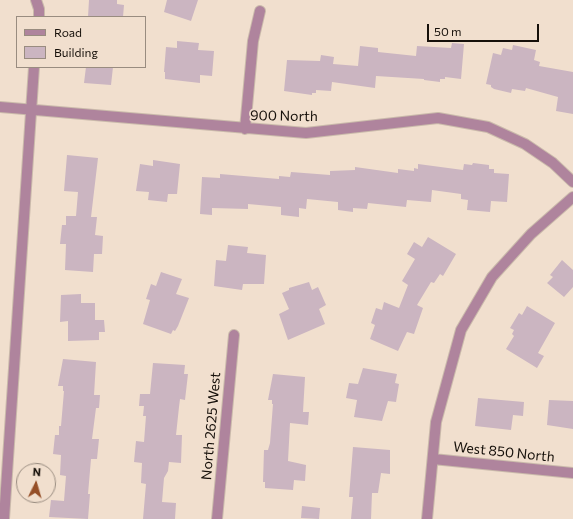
<!DOCTYPE html>
<html>
<head>
<meta charset="utf-8">
<style>
  body { margin:0 }
  #map { position:relative; width:573px; height:519px; overflow:hidden; background:#f1dfce; font-family:Commissioner,sans-serif }
  canvas { display:block }
  .legend { position:absolute; left:16px; top:16px; width:130px; height:52px; box-sizing:border-box; background:#f1dfce; border:1px solid #998c80; margin:0; padding:5px 7px; list-style:none; font-size:12px; color:#16100a }
  .legend li { display:flex; align-items:center; gap:8px; height:20px }
  .legend b { width:20px; border:1px solid #998c80 }
  .north { position:absolute; left:16px; top:463px; width:40px; height:40px; box-sizing:border-box; background:#f1dfce; border:1px solid #998c80; border-radius:50%; rotate:5deg; font-size:11px; font-weight:700; line-height:16px; text-align:center; color:#16100a }
  .north::after { content:''; display:block; margin:auto; width:14px; height:18px; background:#954f27; clip-path:polygon(50% 0,100% 100%,50% 72%,0 100%) }
  .scale { position:absolute; left:427px; top:24px; width:112px; height:18px; box-sizing:border-box; border:2px solid #16100a; border-top:0; padding-left:5px; font-size:12px; line-height:14px; white-space:nowrap; color:#16100a; -webkit-text-stroke:3px #f1dfce; paint-order:stroke }
</style>
</head>
<body>
<div id="map">
<canvas width="573" height="519"></canvas>
<ul class="legend">
<li><b style="height:5px;background:#af849d"></b>Road</li>
<li><b style="height:11px;background:#cbb5c1"></b>Building</li>
</ul>
<div class="north">N</div>
<div class="scale">50 m</div>
</div>
<script>
const context = document.querySelector('canvas').getContext('2d');
context.lineJoin = 'round';
function paint(path, color) {
  context.fillStyle = color;
  context.fill(path, 'evenodd');
}
function poly(rows) {
  const path = new Path2D();
  for (const r of rows) {
    path.moveTo(r[0], r[1]);
    for (let i = 2; i < r.length; i += 2) path.lineTo(r[i], r[i + 1]);
  }
  return path;
}
function trace(path, color, width, dash) {
  context.strokeStyle = color;
  context.lineWidth = width;
  context.lineCap = dash ? 'butt' : 'round';
  context.setLineDash(dash || []);
  context.stroke(path);
}
function drawText(font, color, halo, rows, align = 'center') {
  context.font = font + ' Commissioner,sans-serif';
  context.lineWidth = 3.5;
  context.setLineDash([]);
  context.textBaseline = 'middle';
  context.strokeStyle = halo;
  context.fillStyle = color;
  for (const [text, x, y, turn = 0] of rows) {
    context.save();
    context.translate(x, y);
    context.rotate((+turn || 0) * Math.PI / 180);
    context.textAlign = isNaN(turn) ? turn : align;
    if (halo) context.strokeText(text, 0, 0);
    context.fillText(text, 0, 0);
    context.restore();
  }
}
const building = poly([
  [89,0,117,0,117,4,124,5,123,17,88,17],
  [167,0,198,0,191,21,164,12],
  [177,41,199,43,198,50,214,51,212,76,200,75,200,83,165,79,165,72,164,72,166,47,177,48],
  [452,43,464,44,461,79,445,77,445,79,440,79,440,82,424,80,424,79,376,76,375,88,332,82,331,91,316,90,316,93,312,93,312,95,284,91,287,60,320,61,321,55,334,57,333,64,358,66,360,46,378,48,378,52,416,56,417,46,451,48],
  [513,45,536,50,534,60,540,62,539,66,573,72,573,114,556,111,558,97,526,88,525,91,512,89,511,93,494,89,491,87,491,85,486,84,493,53,501,55,503,48,512,50],
  [86,67,113,67,111,85,84,83],
  [67,155,98,158,91,217,97,217,95,235,103,236,102,254,94,254,93,272,65,270,66,244,60,244,62,225,66,225,66,216,76,216,78,192,64,191],
  [153,160,180,164,177,194,168,194,167,202,148,200,149,192,136,191,140,164,153,166],
  [473,163,489,165,489,169,494,169,494,173,509,174,507,202,491,201,490,212,467,210,468,200,461,199,461,194,432,190,431,202,407,200,406,207,368,203,367,209,353,208,353,212,338,210,338,202,307,199,306,209,299,208,299,217,281,215,281,207,248,204,248,209,212,208,212,215,200,214,202,177,220,178,220,174,279,179,279,176,290,177,291,172,330,175,330,171,355,170,355,167,398,173,398,169,414,171,414,168,418,169,418,164,463,170,464,164,472,165],
  [428,237,456,254,443,276,440,274,434,283,431,282,417,305,423,308,414,334,407,332,398,351,370,339,375,325,371,323,376,308,382,310,384,302,399,308,408,285,402,281,415,259,407,254,414,242,422,247],
  [228,245,248,247,247,253,266,255,264,284,243,284,242,290,214,286,216,260,226,261],
  [562,260,573,270,573,287,564,297,547,283,553,277,550,275],
  [161,272,182,279,176,294,189,298,178,326,175,331,173,330,171,334,143,324,150,300,146,299,151,284,156,286],
  [309,282,312,290,318,287,326,305,319,309,325,324,288,340,279,314,289,309,282,293,289,290,289,288],
  [81,294,81,303,95,303,95,320,104,320,105,332,99,332,99,340,68,341,68,321,60,322,61,295],
  [527,306,555,323,538,353,544,356,537,368,506,349,514,336,512,334,514,330,510,328,519,313,522,315],
  [63,359,96,362,94,395,100,395,99,408,96,408,92,439,99,439,97,459,91,459,88,494,90,494,88,519,49,517,51,500,64,501,66,476,60,475,61,455,53,454,55,435,59,435,59,426,61,426,64,391,63,391,63,386,58,386],
  [153,363,185,365,184,374,188,374,185,400,180,399,179,407,176,435,182,435,181,463,169,462,168,471,164,478,162,502,176,503,175,519,143,519,146,484,141,483,142,463,134,462,136,441,144,442,146,416,143,416,144,406,139,406,140,394,150,394],
  [363,368,397,374,395,383,399,384,396,402,388,401,382,421,354,417,357,400,346,398,349,383,358,384],
  [273,374,305,377,303,412,309,412,308,425,290,423,288,461,306,465,305,481,294,480,293,490,265,488,265,482,263,482,264,450,268,450,270,443,273,404,272,404,272,400,268,400],
  [478,398,524,402,523,416,513,415,511,430,475,426],
  [549,400,573,401,573,429,547,425],
  [353,447,390,450,390,474,381,473,378,493,372,493,371,519,351,519,353,497,349,497],
  [302,506,320,508,319,519,301,518]
]);
const minor = poly([
  [36,0,39,9,39,17],
  [0,107,306,133,438,118,488,127,525,144,553,163,573,182],
  [245,129,253,41,260,11],
  [433,459,573,473],
  [4,519,34,67],
  [217,519,234,335],
  [427,519,436,422,461,330,492,277,531,234,573,197]
]);
const streetNames = [
  ["900 North",284,116,1],
  ["North 2625 West",211,426,-85],
  ["West 850 North",504,452,6]
];
paint(building, '#cbb5c1');
trace(minor, '#cabaab', 12);
trace(minor, '#af849d', 10);
drawText('14px', '#16100a', '#f1dfce', streetNames);
</script>
</body>
</html>
